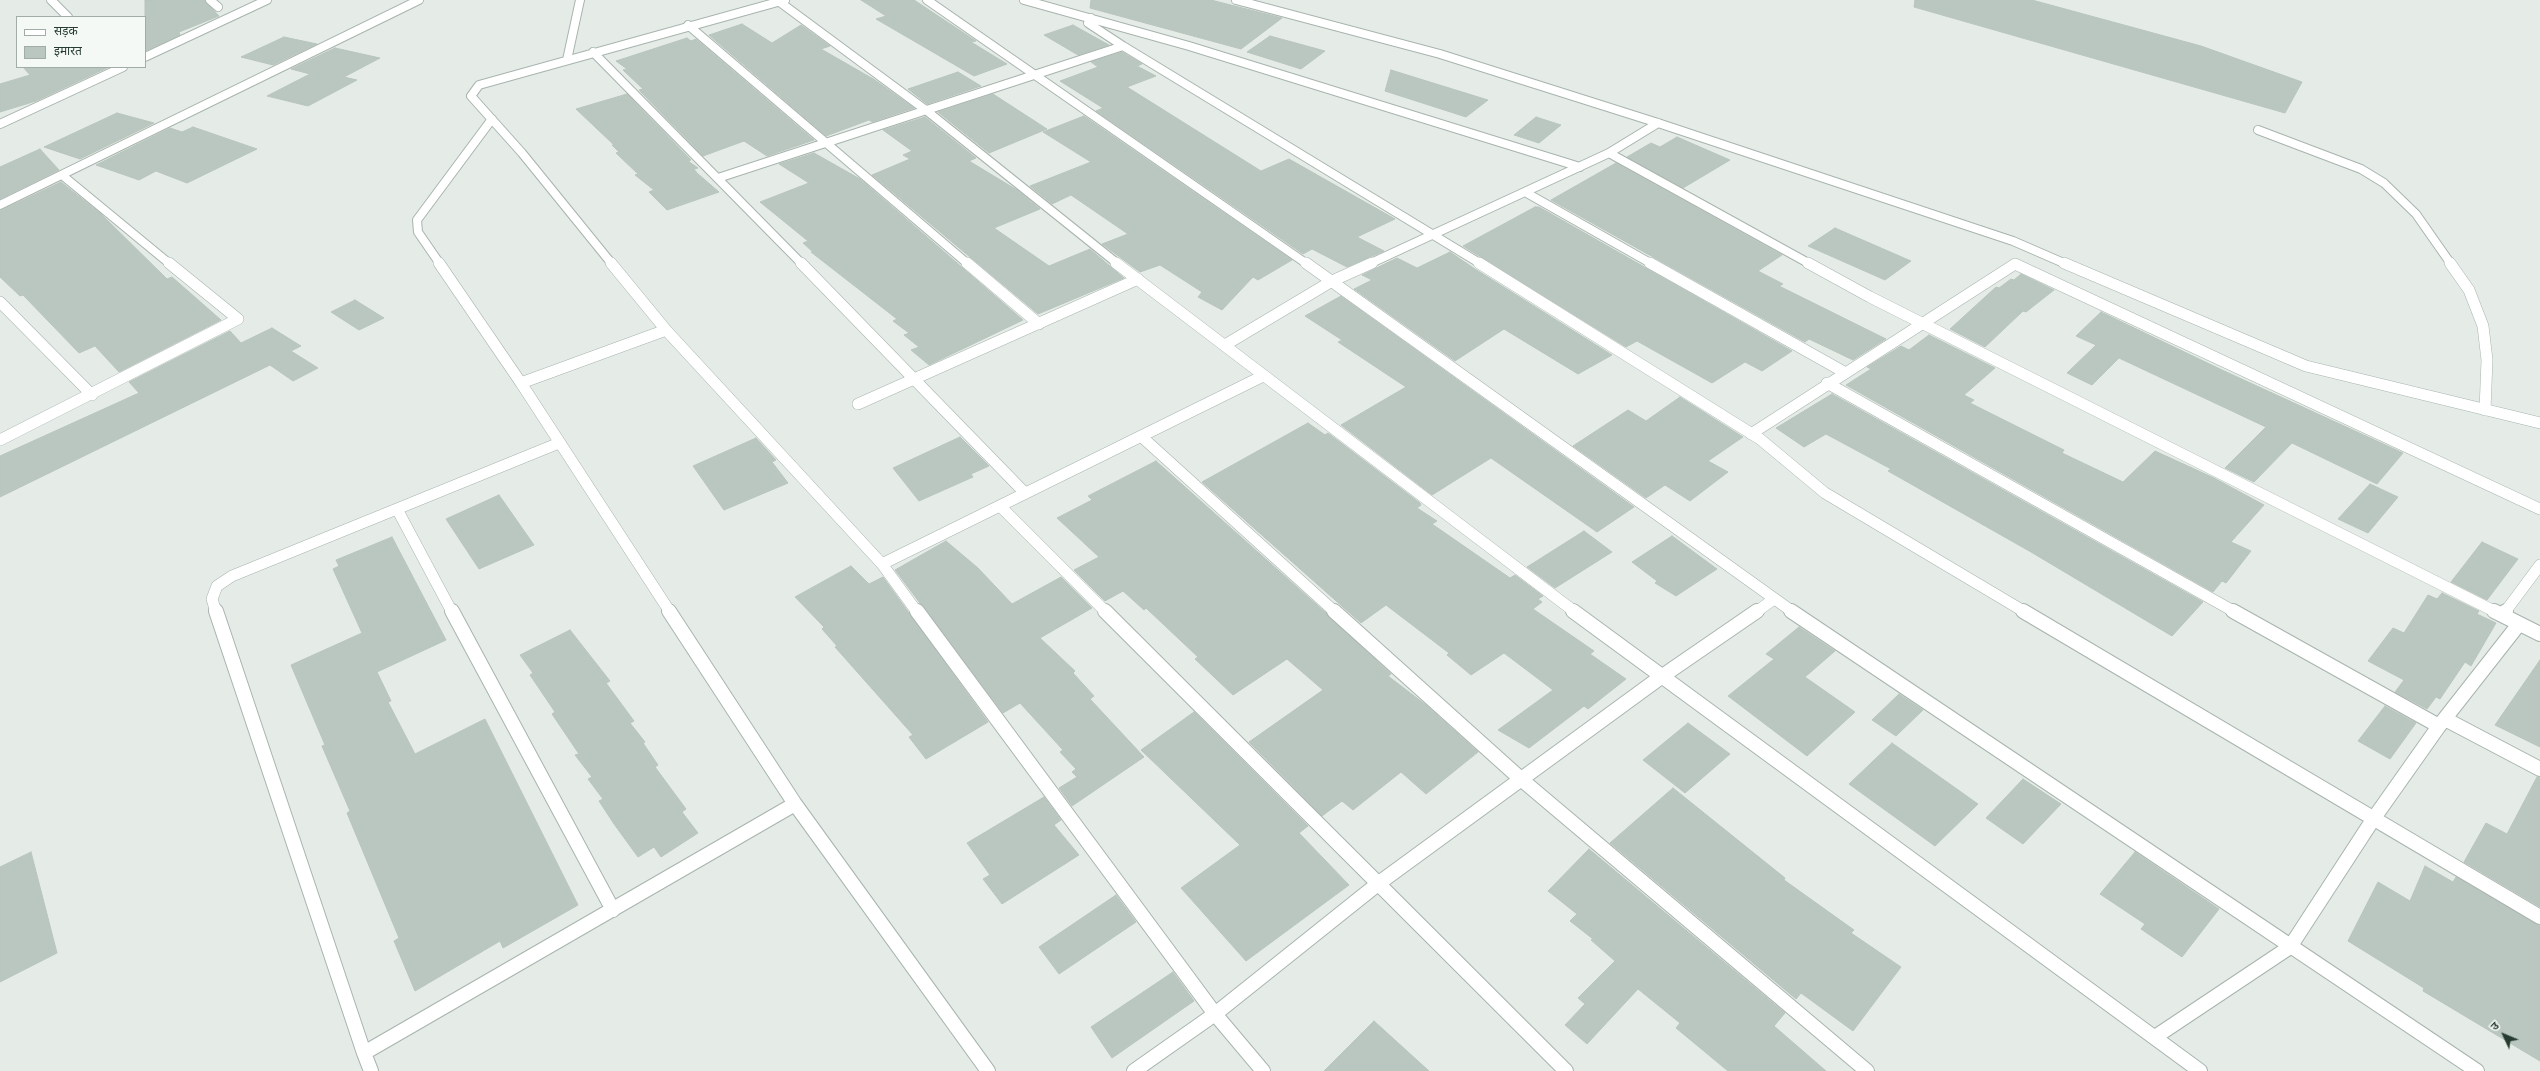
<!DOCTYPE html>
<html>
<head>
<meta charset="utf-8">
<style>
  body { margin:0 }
  #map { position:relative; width:2540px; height:1071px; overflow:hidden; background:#e5ece7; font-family:Rubik,"Noto Sans Devanagari",sans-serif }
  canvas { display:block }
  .legend { position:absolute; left:16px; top:16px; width:130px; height:52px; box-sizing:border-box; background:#f5f9f6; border:1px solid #a2ada7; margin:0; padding:5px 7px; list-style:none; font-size:12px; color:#263c31 }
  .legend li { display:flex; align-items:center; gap:8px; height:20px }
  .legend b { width:20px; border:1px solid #a2ada7 }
  .north { position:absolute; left:2484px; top:1015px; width:40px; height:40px; -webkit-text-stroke:3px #f5f9f6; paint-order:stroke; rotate:314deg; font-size:11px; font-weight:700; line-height:16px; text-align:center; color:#263c31 }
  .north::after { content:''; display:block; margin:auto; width:14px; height:18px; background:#263c31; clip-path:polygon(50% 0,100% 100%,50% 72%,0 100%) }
</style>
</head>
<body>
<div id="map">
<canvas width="2540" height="1071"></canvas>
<ul class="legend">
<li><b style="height:5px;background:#fff"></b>सड़क</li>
<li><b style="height:11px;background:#bac7c0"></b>इमारत</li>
</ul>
<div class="north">उ</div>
</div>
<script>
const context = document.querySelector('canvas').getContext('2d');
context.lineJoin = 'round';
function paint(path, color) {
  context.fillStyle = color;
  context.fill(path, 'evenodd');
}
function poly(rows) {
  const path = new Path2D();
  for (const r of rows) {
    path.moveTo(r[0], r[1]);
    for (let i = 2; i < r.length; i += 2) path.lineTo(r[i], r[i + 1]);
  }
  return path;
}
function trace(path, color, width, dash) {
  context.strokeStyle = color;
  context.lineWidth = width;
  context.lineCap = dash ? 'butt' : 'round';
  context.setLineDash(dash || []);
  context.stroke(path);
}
const building = poly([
  [145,0,204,0,219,16,179,32,180,35,145,51,145,0],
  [861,0,914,0,976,41,971,42,1007,64,974,76,876,19,886,16,861,0],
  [1091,0,1211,0,1282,18,1241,49,1090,8,1091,0],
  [1915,0,2032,0,2201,46,2302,82,2285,113,1914,7,1915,0],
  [742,24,772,43,801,25,830,46,821,49,875,80,914,108,872,122,869,120,826,136,709,35,742,24],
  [1073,25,1109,45,1078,55,1044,35,1073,25],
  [1270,36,1325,51,1301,69,1247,52,1270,36],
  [284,37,317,44,273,65,241,57,284,37],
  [687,38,691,41,696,39,814,140,767,156,744,141,703,156,639,90,643,89,623,70,627,69,616,61,687,38],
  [335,48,380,58,344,77,357,80,308,106,267,96,310,74,291,69,335,48],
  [1122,52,1142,64,1137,66,1156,76,1127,87,1261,171,1289,159,1395,219,1357,237,1384,251,1347,267,1312,249,1303,254,1096,111,1103,108,1060,81,1098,67,1091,62,1122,52],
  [23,67,109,67,36,101,0,112,0,84,30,75,23,67],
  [1391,70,1488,100,1466,117,1385,91,1391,70],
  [958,72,981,86,927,104,908,89,958,72],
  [627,94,691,160,688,161,698,168,694,169,697,173,719,192,667,210,649,192,654,190,635,175,638,174,616,153,619,152,612,145,614,145,576,109,627,94],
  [993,94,1047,129,989,153,938,112,993,94],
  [117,113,154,123,80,159,44,147,117,113],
  [1084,116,1292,260,1258,280,1253,277,1222,310,1198,297,1202,292,1160,265,1140,272,1102,244,1128,234,1071,195,1052,204,1030,186,1091,162,1043,132,1084,116],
  [925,117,976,158,969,161,1017,190,1040,209,994,228,1049,266,1090,249,1124,278,1038,314,872,175,910,159,903,155,912,151,883,130,925,117],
  [1536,117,1561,125,1539,143,1514,135,1536,117],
  [193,127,257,149,187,183,156,171,139,180,96,165,170,128,182,132,193,127],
  [1677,137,1730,160,1683,188,1627,157,1651,143,1660,147,1677,137],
  [40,149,59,170,0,199,0,167,40,149],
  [814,153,860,179,1023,320,929,365,911,350,919,347,904,335,909,333,893,321,897,319,811,252,813,252,803,243,808,241,760,202,809,183,779,164,814,153],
  [1616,163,1782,255,1758,271,1783,284,1779,286,1886,339,1853,360,1809,339,1805,342,1551,200,1616,163],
  [61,182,100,213,167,279,172,277,221,320,119,372,95,346,79,353,23,295,20,296,0,277,0,211,61,182],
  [1535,207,1539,207,1792,351,1762,371,1745,362,1712,383,1637,341,1626,347,1463,246,1535,207],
  [1835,228,1911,261,1885,280,1808,246,1835,228],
  [1450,252,1475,269,1612,355,1578,374,1504,329,1455,361,1354,289,1372,280,1362,275,1397,258,1417,268,1450,252],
  [2021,274,2054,290,2026,312,2023,311,1985,347,1950,329,1996,287,1999,288,2011,279,2014,280,2021,274],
  [1341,296,1634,507,1597,532,1491,458,1432,495,1341,425,1406,387,1338,342,1342,340,1305,316,1341,296],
  [355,300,384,318,359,330,331,312,355,300],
  [2101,312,2222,370,2403,453,2377,484,2292,443,2254,482,2225,468,2266,427,2119,358,2092,385,2067,373,2096,345,2076,336,2101,312],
  [272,328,301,346,291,351,318,368,293,381,270,365,0,497,0,456,139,393,129,382,230,331,241,343,272,328],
  [1929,335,1995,368,1964,395,1974,400,1970,403,2064,450,2062,453,2123,482,2155,451,2214,478,2264,505,2231,542,2251,551,2226,583,2222,581,2213,592,1846,385,1871,369,1867,367,1901,346,1909,350,1929,335],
  [1832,394,2203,602,2172,636,2031,552,1888,471,1891,469,1826,434,1804,447,1776,428,1832,394],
  [1680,397,1743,437,1708,461,1728,472,1690,501,1665,485,1646,498,1573,446,1628,410,1646,421,1680,397],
  [1308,423,1325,435,1328,433,1420,503,1421,505,1417,508,1437,521,1432,524,1510,578,1515,575,1543,596,1538,599,1542,602,1533,609,1594,651,1590,654,1626,679,1588,709,1584,706,1529,748,1498,730,1553,690,1504,653,1471,675,1447,655,1449,653,1386,605,1361,623,1202,482,1308,423],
  [960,437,989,466,971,474,973,477,919,501,893,468,960,437],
  [756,438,776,460,772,462,788,483,724,510,693,466,756,438],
  [1156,461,1326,613,1391,674,1388,676,1426,705,1478,752,1426,794,1401,772,1353,810,1342,801,1322,816,1249,742,1323,690,1287,659,1233,695,1195,659,1198,657,1146,608,1144,610,1123,591,1105,601,1074,570,1099,557,1057,518,1092,500,1088,496,1156,461],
  [2370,484,2398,497,2368,533,2338,519,2370,484],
  [499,495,534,545,479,569,446,519,499,495],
  [1584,531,1612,552,1555,588,1527,567,1584,531],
  [1672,536,1717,569,1676,596,1655,583,1657,581,1632,562,1672,536],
  [392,537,446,640,377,672,391,701,388,702,415,754,485,719,578,905,503,948,500,941,415,991,394,941,399,938,347,813,350,811,322,746,325,745,291,665,362,633,333,569,339,566,336,560,392,537],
  [946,541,978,568,1012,604,1061,577,1092,608,1040,638,1075,671,1073,673,1094,696,1090,699,1144,757,1072,806,1059,788,1077,777,1072,772,1076,769,1060,752,1063,750,1020,703,1003,713,895,570,946,541],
  [2482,542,2518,559,2487,600,2451,582,2482,542],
  [851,566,869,584,883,577,988,722,926,759,909,737,913,735,835,647,837,646,822,629,824,627,795,597,851,566],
  [2442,593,2479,611,2477,614,2496,623,2471,666,2465,662,2440,699,2436,697,2427,709,2395,692,2404,680,2368,661,2393,628,2404,633,2428,595,2437,599,2442,593],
  [1799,627,1835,651,1805,677,1855,712,1807,756,1728,696,1774,659,1766,654,1799,627],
  [570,630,610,681,606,683,634,721,630,723,645,742,643,743,658,765,655,767,686,809,682,812,698,833,661,857,654,847,638,857,614,824,599,801,603,799,588,779,592,777,575,755,579,754,552,714,555,712,530,675,533,673,520,655,570,630],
  [2540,660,2540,747,2495,725,2540,660],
  [1899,694,1923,710,1896,736,1872,720,1899,694],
  [2385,706,2416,723,2390,759,2358,741,2385,706],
  [1194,712,1308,826,1299,833,1349,885,1246,961,1181,888,1240,845,1141,750,1194,712],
  [1688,723,1730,754,1685,793,1643,760,1688,723],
  [1892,743,1978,804,1935,846,1849,784,1892,743],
  [2537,777,2540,778,2540,907,2464,862,2486,823,2507,834,2537,777],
  [2023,779,2061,804,2023,844,1986,818,2023,779],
  [1673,788,1785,878,1784,880,1854,930,1851,933,1901,967,1853,1031,1801,993,1796,999,1610,843,1673,788],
  [1044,797,1061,820,1054,825,1079,855,1002,904,983,879,990,875,967,843,1044,797],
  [1589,849,1785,1013,1774,1026,1826,1071,1728,1071,1676,1028,1680,1023,1638,989,1587,1044,1565,1025,1585,1004,1578,998,1615,961,1591,940,1593,939,1570,921,1577,914,1548,891,1589,849],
  [31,852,57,953,0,982,0,867,31,852],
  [2135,852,2219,909,2182,957,2141,929,2145,924,2100,894,2135,852],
  [2425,866,2453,882,2456,877,2540,926,2540,1061,2423,991,2424,988,2348,941,2378,882,2410,901,2425,866],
  [1116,895,1136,922,1059,974,1039,947,1116,895],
  [1173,972,1194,1001,1112,1058,1091,1027,1173,972],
  [1374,1021,1429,1071,1324,1071,1374,1021]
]);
const serviceFar1 = poly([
  [2258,130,2361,169,2384,183,2416,214,2451,264]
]);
const service = poly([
  [2450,263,2469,290,2483,326,2487,360,2485,410]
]);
const minorFar2 = poly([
  [51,0,68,17],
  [210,0,218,7],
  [777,0,927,111,1118,264],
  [927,0,1307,264],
  [1024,0,1189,46,1580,167],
  [1236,0,1440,54,1658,123,2013,241,2066,264],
  [1091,18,1088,23,1123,46,1481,264],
  [688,25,968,264],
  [593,52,802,264],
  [145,57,267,0],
  [567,60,580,0],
  [0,124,123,67],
  [1609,153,1810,264],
  [62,175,170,264],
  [718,178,1123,46],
  [1525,192,1652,264],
  [0,205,419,0],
  [440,264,418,232,417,220,492,119],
  [612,264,522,153,471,96,479,85,785,0],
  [1369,264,1609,153,1658,123]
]);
const minorFar1 = poly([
  [439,263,521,383,670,612],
  [801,263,1025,493],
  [967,263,1039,324],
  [1116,263,1575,612],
  [1306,263,1793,612],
  [1479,263,1760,439,1825,493,2025,612],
  [1650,263,1844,372],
  [1808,263,1870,297,2496,612],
  [2064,263,2306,366,2540,423],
  [0,302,92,395],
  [666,330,882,564,917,612],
  [1225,345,1332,281,1372,263],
  [521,383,666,330,611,263],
  [1827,383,2235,612],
  [858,404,1138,279],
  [1751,434,2015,264,2540,509],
  [1142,437,1335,612],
  [0,440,238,319,169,263],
  [1000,506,1106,612],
  [397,509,452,612],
  [882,564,1263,376],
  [216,612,212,599,217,586,232,576,559,443],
  [1756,612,1774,599],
  [2505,612,2540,565]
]);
const minor = poly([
  [216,611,364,1053],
  [452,611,613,910],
  [669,611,795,804,988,1071],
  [917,611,1215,1014,1263,1071],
  [1105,611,1566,1071],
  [1334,611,1522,780,1867,1071],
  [1573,611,2200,1071],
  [1791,611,2477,1071],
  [2023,611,2540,917],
  [2233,611,2439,726],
  [2494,611,2540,634],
  [2503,615,2506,611],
  [2445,719,2540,769],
  [2155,1037,2290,947,2374,818,2439,726,2519,624],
  [371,1071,364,1053,795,804],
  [1134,1071,1215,1014,1379,883,1661,677,1757,611]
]);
paint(building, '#bac7c0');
trace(building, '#b8c5bd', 1);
trace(serviceFar1, '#a8b4ad', 10);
trace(service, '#a8b4ad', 12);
trace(minorFar2, '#a8b4ad', 10);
trace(minorFar1, '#a8b4ad', 12);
trace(minor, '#a8b4ad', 16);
trace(serviceFar1, '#fff', 8);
trace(service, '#fff', 11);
trace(minorFar2, '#fff', 8);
trace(minorFar1, '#fff', 11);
trace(minor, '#fff', 14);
</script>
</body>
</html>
